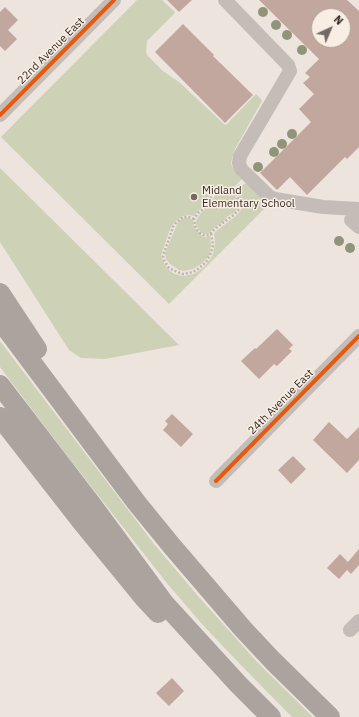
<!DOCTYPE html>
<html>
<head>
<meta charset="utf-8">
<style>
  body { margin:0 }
  #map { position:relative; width:359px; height:717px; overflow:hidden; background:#ece4dd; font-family:"IBM Plex Sans",sans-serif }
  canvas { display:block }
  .north { position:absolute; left:311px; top:8px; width:40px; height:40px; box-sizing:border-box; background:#f9eee3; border:1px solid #aa9f97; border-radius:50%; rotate:44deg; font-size:11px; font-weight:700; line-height:16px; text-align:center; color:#342925 }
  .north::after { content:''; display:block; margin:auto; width:14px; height:18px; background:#746a65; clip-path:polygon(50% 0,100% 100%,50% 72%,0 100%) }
</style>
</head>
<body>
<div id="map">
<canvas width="359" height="717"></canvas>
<div class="north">N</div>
</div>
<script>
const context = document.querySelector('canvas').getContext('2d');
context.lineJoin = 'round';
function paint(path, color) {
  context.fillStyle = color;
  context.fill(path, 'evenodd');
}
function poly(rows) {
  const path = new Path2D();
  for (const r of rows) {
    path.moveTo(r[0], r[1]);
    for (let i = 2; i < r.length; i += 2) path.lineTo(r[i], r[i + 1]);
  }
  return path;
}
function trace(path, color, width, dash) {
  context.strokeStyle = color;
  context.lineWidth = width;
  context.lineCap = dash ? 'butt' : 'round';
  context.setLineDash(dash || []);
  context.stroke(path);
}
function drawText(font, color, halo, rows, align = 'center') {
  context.font = font + ' "IBM Plex Sans",sans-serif';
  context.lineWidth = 3;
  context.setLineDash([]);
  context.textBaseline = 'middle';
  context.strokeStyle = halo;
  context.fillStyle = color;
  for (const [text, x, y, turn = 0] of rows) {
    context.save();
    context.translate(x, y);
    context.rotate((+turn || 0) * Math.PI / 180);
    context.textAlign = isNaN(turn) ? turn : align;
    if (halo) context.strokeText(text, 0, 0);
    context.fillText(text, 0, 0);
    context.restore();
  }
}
const green = poly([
  [137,0,162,0,175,12,174,14,147,41,146,52,148,56,163,71,179,82,225,125,227,124,256,94,261,99,262,101,235,149,232,158,231,164,234,170,241,179,241,180,235,186,231,189,223,188,218,188,214,191,209,197,205,206,199,210,194,216,189,215,183,216,177,220,173,224,170,229,161,256,165,265,170,271,175,274,183,276,194,274,204,267,211,258,213,254,215,243,214,234,215,232,237,215,241,210,241,203,240,199,236,192,239,188,244,184,247,183,268,205,169,304,1,137],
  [0,168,179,345,105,359,81,358,69,350,0,242],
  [224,191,230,193,233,195,236,198,237,203,237,208,236,211,234,213,228,216,223,222,215,227,208,234,205,234,202,233,199,230,196,225,196,221,200,214,209,205,216,194,220,192],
  [185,218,190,218,193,220,194,227,200,234,204,237,210,236,211,245,210,252,209,256,201,264,193,269,184,271,179,270,170,264,166,259,165,253,175,229,178,222,182,219],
  [0,341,154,544,198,596,258,663,313,717,292,717,235,659,201,623,166,582,65,453,0,367]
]);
const building = poly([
  [167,0,192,0,179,12],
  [259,0,347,0,359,11,359,147,347,159,345,157,307,195,290,177,277,190,260,173,311,122,299,109,314,94,303,83,310,77,305,73,319,59],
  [319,16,343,16,343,40,319,40],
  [5,7,18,20,8,30,17,39,5,51,0,46,0,12],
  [183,24,214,55,213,56,253,95,225,123,155,52],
  [277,329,293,345,289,349,292,351,277,366,274,364,259,379,241,361,255,348,256,349],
  [172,414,193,434,181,447,163,430,168,424,165,421],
  [329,422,347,439,359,427,359,460,347,473,313,440],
  [293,456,306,469,291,484,278,470],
  [359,549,359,565,351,574,347,570,339,579,327,568,340,554,348,562],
  [172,678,184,691,169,706,156,693]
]);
const path = poly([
  [220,190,233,192,238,199,239,206,239,209,235,214,216,228,209,235,204,235,200,233,197,230,195,226,194,219,198,213,207,206,213,193,220,190],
  [233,192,240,185],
  [194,219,189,217,183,217,176,223,173,227,163,256,164,260,169,268,177,272,183,274,193,272,198,269,206,262,211,253,213,245,211,233]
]);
const minor = poly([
  [225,0,288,65,290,71,240,156,239,163,241,169,270,197,275,199,323,207,359,209],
  [0,115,114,0],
  [359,212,351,220,359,227],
  [216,481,359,336],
  [350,630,359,621]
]);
const highway = poly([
  [0,293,37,349],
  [0,320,136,502,171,545,243,629,273,661,330,717],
  [0,385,92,505,164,603,238,684,271,717],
  [0,417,82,522,144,598,158,613]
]);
const cycleway = poly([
  [0,115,114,0],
  [216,481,359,336]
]);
const trees = [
  [263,12],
  [276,25],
  [287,35],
  [302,50],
  [292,134],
  [282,144],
  [274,152],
  [258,167],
  [339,241],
  [350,248]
];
const markers = [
  [194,197,4,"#746a65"]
];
const streetNames = [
  ["22nd Avenue East",51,51,-45],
  ["24th Avenue East",281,402,-45]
];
const poiNames = [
  ["Midland",202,191],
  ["Elementary School",202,204]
];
paint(green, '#cdd1b6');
paint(building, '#c1a79e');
trace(path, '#bdb5af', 2.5, [2, 2]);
trace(minor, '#c4bcb7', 14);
trace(highway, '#aba39d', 20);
trace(cycleway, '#e8590c', 4);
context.fillStyle = '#909479';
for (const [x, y] of trees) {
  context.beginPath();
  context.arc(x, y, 5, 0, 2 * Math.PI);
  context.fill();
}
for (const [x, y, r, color] of markers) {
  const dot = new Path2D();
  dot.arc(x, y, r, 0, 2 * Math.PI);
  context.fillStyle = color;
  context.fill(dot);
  trace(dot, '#f9eee3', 1.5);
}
drawText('11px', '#342925', '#f9eee3', streetNames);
drawText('11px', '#342925', '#f9eee3', poiNames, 'left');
</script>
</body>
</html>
